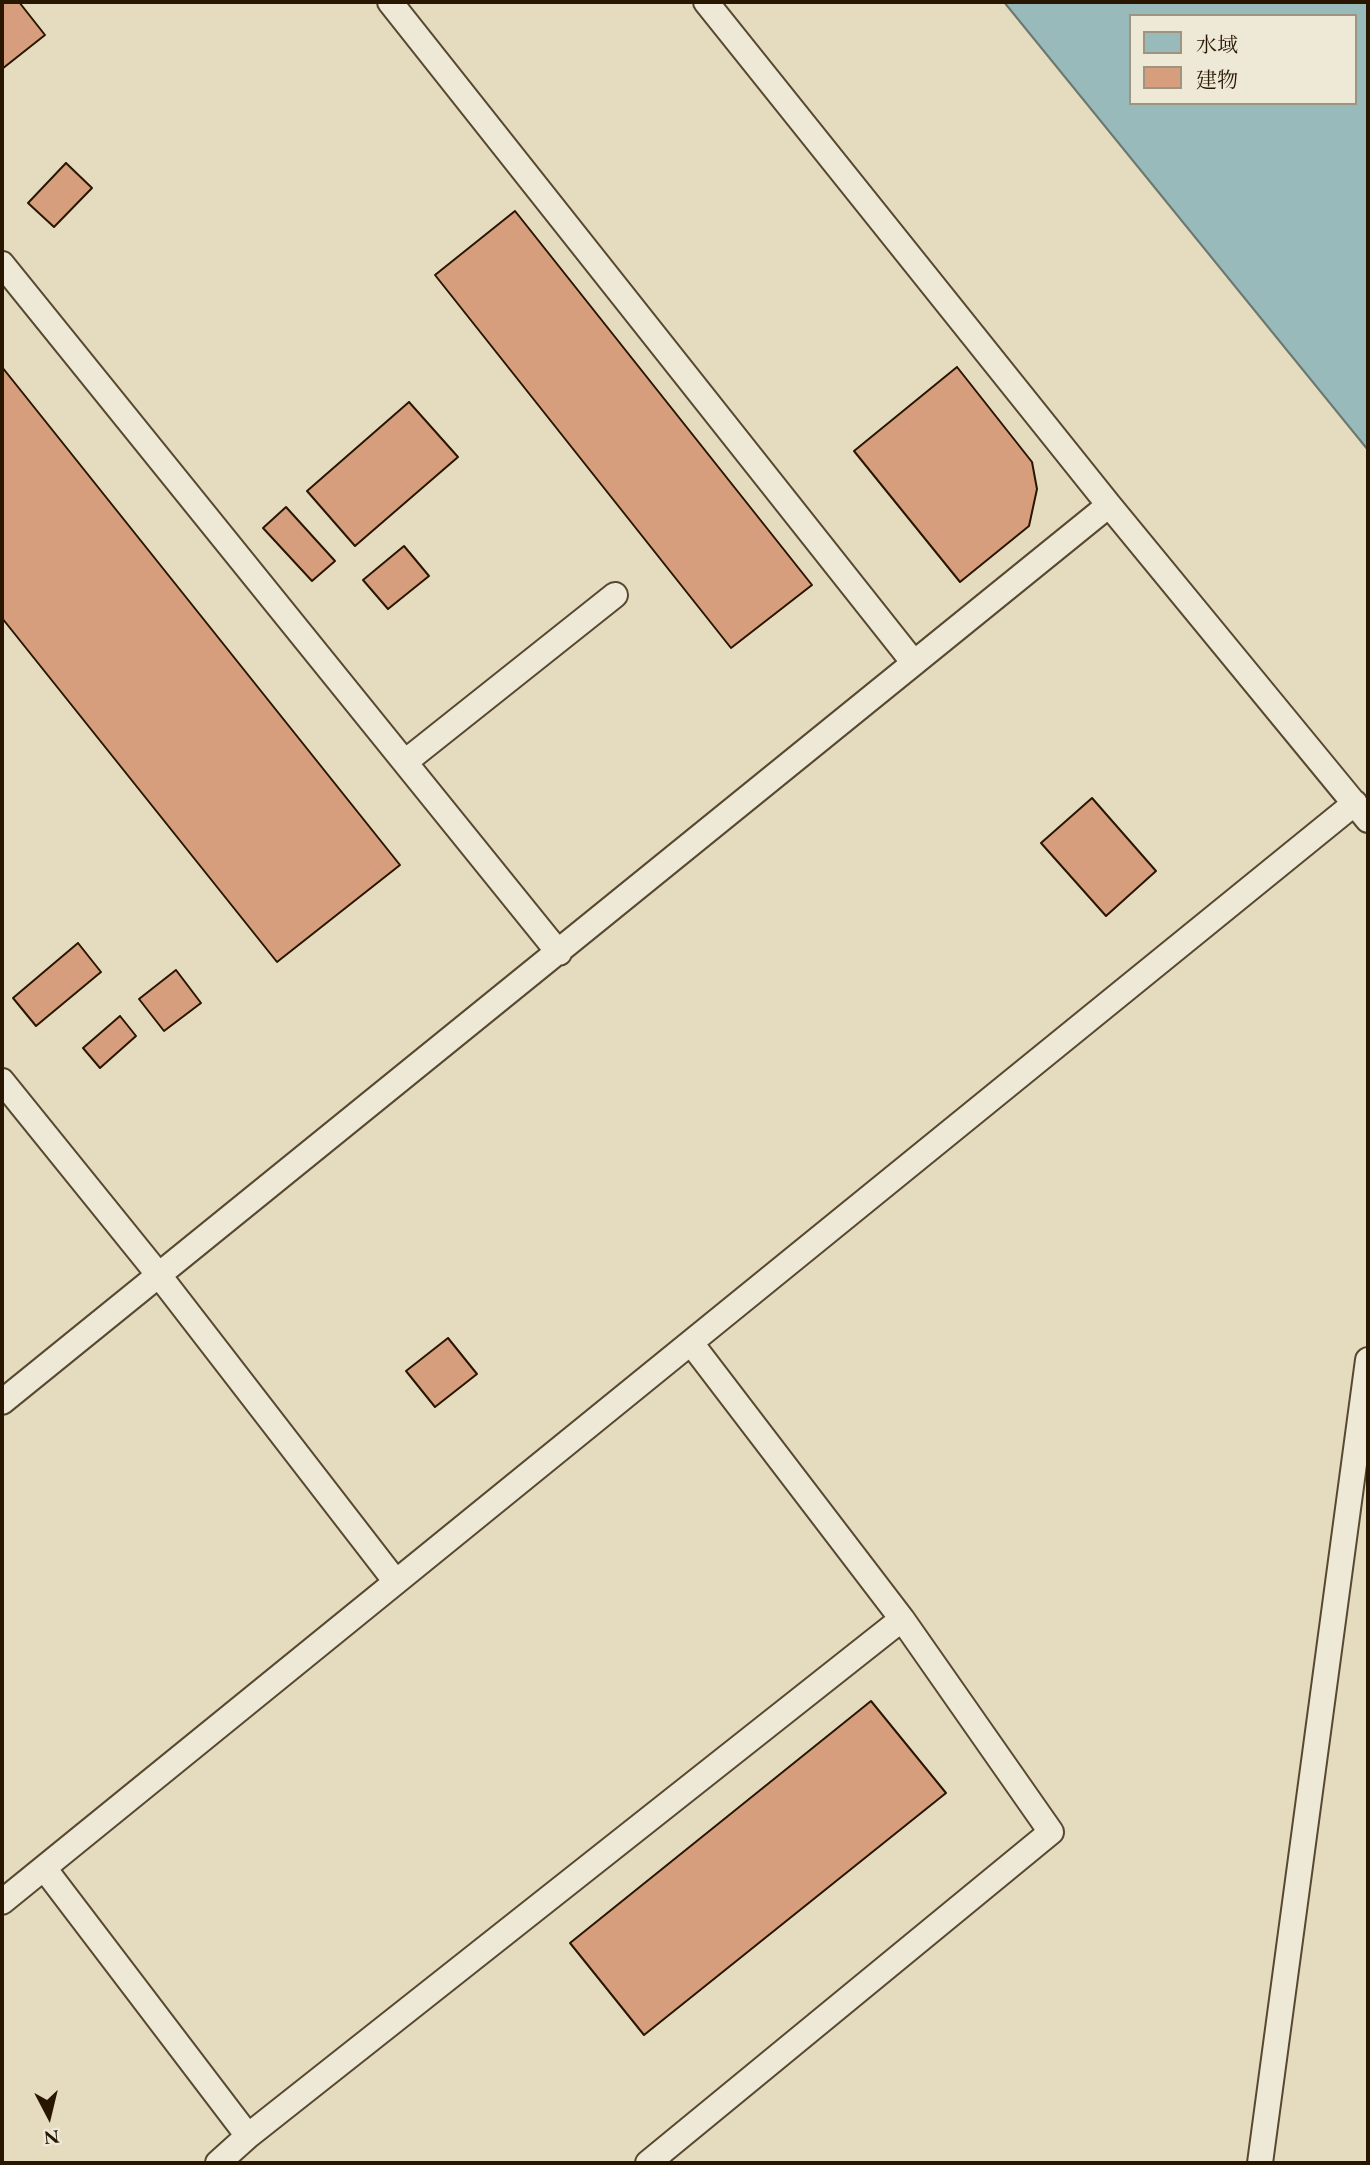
<!DOCTYPE html>
<html>
<head>
<meta charset="utf-8">
<style>
  body { margin:0 }
  #map { position:relative; width:1370px; height:2165px; overflow:hidden; background:#e5dcc0; font-family:"EB Garamond","Noto Serif JP",serif }
  canvas { display:block }
  .frame { position:absolute; inset:0; border:4px solid #281600; pointer-events:none }
  .legend { position:absolute; left:1129px; top:14px; width:228px; height:91px; box-sizing:border-box; background:#eee8d6; border:2px solid #9f9480; margin:0; padding:9px 12px; list-style:none; font-size:21px; color:#281600 }
  .legend li { display:flex; align-items:center; gap:14px; height:35px }
  .legend b { width:35px; border:2px solid #9f9480 }
  .north { position:absolute; left:14px; top:2081px; width:70px; height:70px; -webkit-text-stroke:5px #eee8d6; paint-order:stroke; rotate:173deg; font-size:19px; font-weight:700; line-height:28px; text-align:center; color:#281600 }
  .north::after { content:''; display:block; margin:auto; width:24px; height:32px; background:#281600; clip-path:polygon(50% 0,100% 100%,50% 72%,0 100%) }
</style>
</head>
<body>
<div id="map">
<canvas width="1370" height="2165"></canvas>
<div class="frame"></div>
<ul class="legend">
<li><b style="height:19px;background:#98baba"></b>水域</li>
<li><b style="height:19px;background:#d79e7e"></b>建物</li>
</ul>
<div class="north">N</div>
</div>
<script>
const context = document.querySelector('canvas').getContext('2d');
context.lineJoin = 'round';
function paint(path, color) {
  context.fillStyle = color;
  context.fill(path, 'evenodd');
}
function poly(rows) {
  const path = new Path2D();
  for (const r of rows) {
    path.moveTo(r[0], r[1]);
    for (let i = 2; i < r.length; i += 2) path.lineTo(r[i], r[i + 1]);
  }
  return path;
}
function trace(path, color, width, dash) {
  context.strokeStyle = color;
  context.lineWidth = width;
  context.lineCap = dash ? 'butt' : 'round';
  context.setLineDash(dash || []);
  context.stroke(path);
}
const water = poly([
  [1004,2,1368,2,1368,450,1004,2],
  [1130,16,1354,16,1354,103,1130,103,1130,16]
]);
const building = poly([
  [2,2,19,2,45,35,2,69,2,2],
  [66,163,92,188,54,227,28,203,66,163],
  [515,211,812,585,731,648,435,275,515,211],
  [2,367,400,865,277,962,2,618,2,367],
  [957,367,1032,462,1037,489,1029,526,960,582,854,451,957,367],
  [409,402,458,457,355,546,307,491,409,402],
  [286,507,335,561,312,581,263,528,286,507],
  [404,546,429,576,388,609,363,580,404,546],
  [1092,798,1156,871,1106,916,1041,843,1092,798],
  [78,943,101,972,36,1026,13,998,78,943],
  [176,970,201,1003,164,1031,139,999,176,970],
  [120,1016,136,1036,100,1068,83,1048,120,1016],
  [448,1338,477,1374,435,1407,406,1371,448,1338],
  [871,1701,946,1793,644,2035,570,1943,871,1701]
]);
const service = poly([
  [390,2,914,663],
  [706,2,1109,505,1368,820],
  [2,264,559,953],
  [405,762,615,595],
  [2,1081,158,1274,396,1582],
  [2,1402,1109,505],
  [44,1868,248,2136],
  [2,1902,1355,803],
  [218,2163,248,2136,902,1619],
  [648,2163,1051,1832,902,1619,691,1343],
  [1260,2163,1368,1360]
]);
paint(water, '#98baba');
trace(water, '#6b7870', 2);
paint(building, '#d79e7e');
trace(building, '#281600', 2);
trace(service, '#574830', 28);
trace(service, '#eee8d6', 24);
</script>
</body>
</html>
